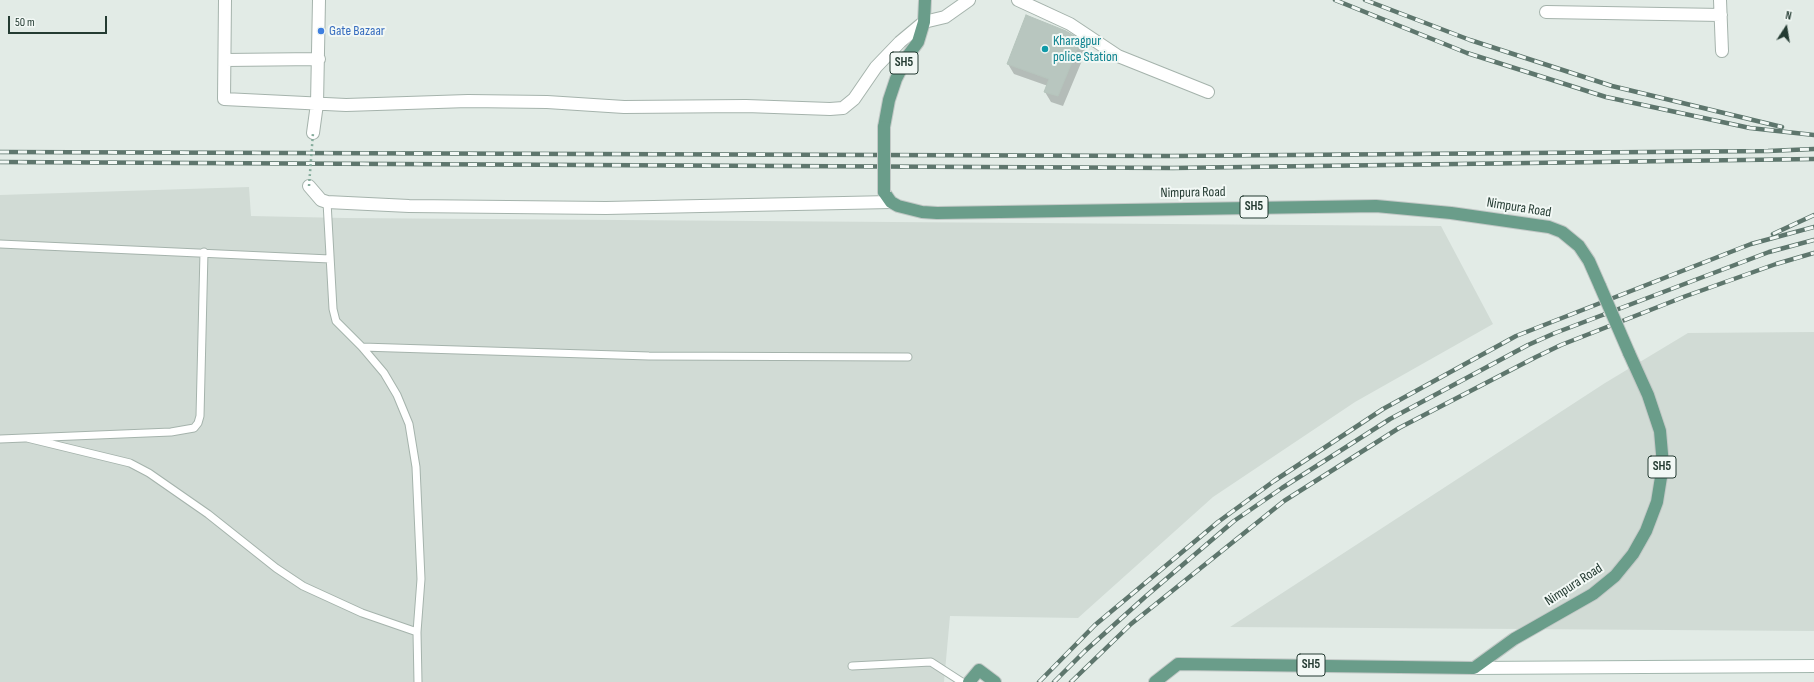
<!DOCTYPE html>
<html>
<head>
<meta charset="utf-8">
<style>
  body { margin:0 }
  #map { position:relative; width:1814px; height:682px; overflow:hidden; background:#e2ebe6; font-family:"Sofia Sans Condensed",sans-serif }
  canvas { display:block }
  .north { position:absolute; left:1766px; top:8px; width:40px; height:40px; -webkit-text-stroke:3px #f2f8f5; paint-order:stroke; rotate:12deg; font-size:11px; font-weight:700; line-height:16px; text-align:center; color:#243b32 }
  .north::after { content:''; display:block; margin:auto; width:14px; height:18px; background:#243b32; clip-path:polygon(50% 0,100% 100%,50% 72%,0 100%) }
  .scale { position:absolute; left:8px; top:16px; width:99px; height:18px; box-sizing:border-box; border:2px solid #243b32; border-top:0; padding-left:5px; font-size:12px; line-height:14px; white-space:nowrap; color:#243b32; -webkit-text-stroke:3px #f2f8f5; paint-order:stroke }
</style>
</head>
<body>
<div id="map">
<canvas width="1814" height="682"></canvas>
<div class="north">N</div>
<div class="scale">50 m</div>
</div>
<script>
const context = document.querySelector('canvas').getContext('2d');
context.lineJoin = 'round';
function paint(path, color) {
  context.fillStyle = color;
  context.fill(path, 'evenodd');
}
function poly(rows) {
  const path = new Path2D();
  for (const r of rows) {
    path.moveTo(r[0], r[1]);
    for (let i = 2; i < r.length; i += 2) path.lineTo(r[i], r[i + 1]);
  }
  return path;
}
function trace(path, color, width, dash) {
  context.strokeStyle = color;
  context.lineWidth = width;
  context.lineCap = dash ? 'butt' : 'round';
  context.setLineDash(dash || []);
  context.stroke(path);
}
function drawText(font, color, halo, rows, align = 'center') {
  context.font = font + ' "Sofia Sans Condensed",sans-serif';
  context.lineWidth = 4;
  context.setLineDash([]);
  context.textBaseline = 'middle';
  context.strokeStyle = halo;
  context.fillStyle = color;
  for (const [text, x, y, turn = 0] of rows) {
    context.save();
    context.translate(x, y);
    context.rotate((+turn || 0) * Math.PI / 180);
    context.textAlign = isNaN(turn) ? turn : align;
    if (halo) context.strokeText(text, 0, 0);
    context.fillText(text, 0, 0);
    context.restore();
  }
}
const built = poly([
  [249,187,251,216,345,218,1441,226,1493,324,1355,402,1213,497,1078,618,950,616,944,682,0,682,0,195],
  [1814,332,1814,631,1230,627,1605,383,1688,333]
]);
const shadow = poly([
  [1080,41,1086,51,1063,106,1051,102,1045,92,1048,86,1014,74,1008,64]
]);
const building = poly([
  [1026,15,1066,31,1081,40,1058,96,1044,92,1049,79,1007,64,1026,15]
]);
const lane = poly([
  [327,202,333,309,336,321,362,347,384,373,397,395,409,424,416,467,421,579,417,632,418,682],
  [0,244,330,259],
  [362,347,649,356,908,357],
  [27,438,130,463,149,473,208,514,276,568,303,586,362,613,417,632],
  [0,439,171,432,194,428,198,423,200,416,204,252],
  [852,666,931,662,962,682]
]);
const street = poly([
  [225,0,224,99,346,105,468,101,547,102,624,107,746,106,830,109,843,108,854,99,876,67,900,42,924,22,945,17,969,0],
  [1018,0,1070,24,1118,56,1208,92],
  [1720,0,1722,51],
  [1546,12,1721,15],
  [225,60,319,59],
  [313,133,317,104,319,0],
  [309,186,321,200,327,202,409,206,606,208,891,202]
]);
const secondary = poly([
  [1474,668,1814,666]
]);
const primary = poly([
  [884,127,889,100,896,79,907,57,918,42,924,22,925,0],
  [884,192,891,202,898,206,922,212,937,213,1376,206,1451,213,1549,227,1562,232,1579,246,1589,261,1600,286],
  [969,682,979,670,995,682],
  [1155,682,1178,664,1474,668,1514,639,1593,594,1615,576,1633,554,1646,531,1657,502,1663,465,1660,431,1648,395,1629,353]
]);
const rail = poly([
  [1335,0,1467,53,1606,97,1750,128,1814,135],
  [1365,0,1470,40,1612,86,1782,127],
  [0,152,1172,156,1768,151,1814,149],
  [0,162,1173,168,1814,159],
  [1773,234,1814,215],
  [1039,682,1095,625,1218,522,1274,481,1383,409,1516,336,1751,244,1814,227],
  [1054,682,1085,651,1145,597,1234,521,1282,488,1390,419,1528,345,1555,333,1769,252,1814,240],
  [1071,682,1131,624,1284,501,1399,428,1536,357,1561,345,1686,296,1776,264,1814,253]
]);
const pathBridge = poly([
  [309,186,313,133]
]);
const primaryBridge = poly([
  [884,192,884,127],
  [1600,286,1629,353]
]);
const markers = [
  [321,31,4,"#3f7fe0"],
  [1045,49,4,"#0f9aa8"]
];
const shields = [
  [904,63,28],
  [1254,207,28],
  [1662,467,28],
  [1311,665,28]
];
const shieldNames = [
  ["SH5",904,63],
  ["SH5",1254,207],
  ["SH5",1662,467],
  ["SH5",1311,665]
];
const shopNames = [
  ["Gate Bazaar",329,31]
];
const cultureNames = [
  ["Kharagpur",1053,41],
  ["police Station",1053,57]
];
const streetNames = [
  ["Nimpura Road",1193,193,-1],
  ["Nimpura Road",1519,208,9],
  ["Nimpura Road",1574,585,-33]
];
paint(built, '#d1dbd5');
paint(shadow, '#0003');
paint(building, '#b8c6bf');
trace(building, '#b5c4bc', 1);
trace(lane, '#a5b3ac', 9);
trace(street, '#a5b3ac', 14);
trace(secondary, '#a2b6ad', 14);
trace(primary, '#c2c8c6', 14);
trace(lane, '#fff', 7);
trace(street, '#fff', 12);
trace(secondary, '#fff', 12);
trace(primary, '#6a9d8a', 12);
trace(rail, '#5e766d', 4.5);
trace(rail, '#f2f8f5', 3, [9]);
trace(primaryBridge, '#c2c8c6', 14, []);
trace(pathBridge, '#85ac9c', 2.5, [2, 3]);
trace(primaryBridge, '#6a9d8a', 12);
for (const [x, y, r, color] of markers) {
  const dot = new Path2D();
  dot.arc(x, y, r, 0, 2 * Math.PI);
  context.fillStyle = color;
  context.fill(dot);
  trace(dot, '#f2f8f5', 1.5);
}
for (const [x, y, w] of shields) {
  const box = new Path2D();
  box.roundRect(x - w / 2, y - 11, w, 22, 3);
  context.fillStyle = '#f2f8f5';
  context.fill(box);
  trace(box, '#243b32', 1);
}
drawText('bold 13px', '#243b32', null, shieldNames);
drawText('14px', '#366cbe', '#f2f8f5', shopNames, 'left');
drawText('14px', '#0d838f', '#f2f8f5', cultureNames, 'left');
drawText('14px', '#243b32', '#f2f8f5', streetNames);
</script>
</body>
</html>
